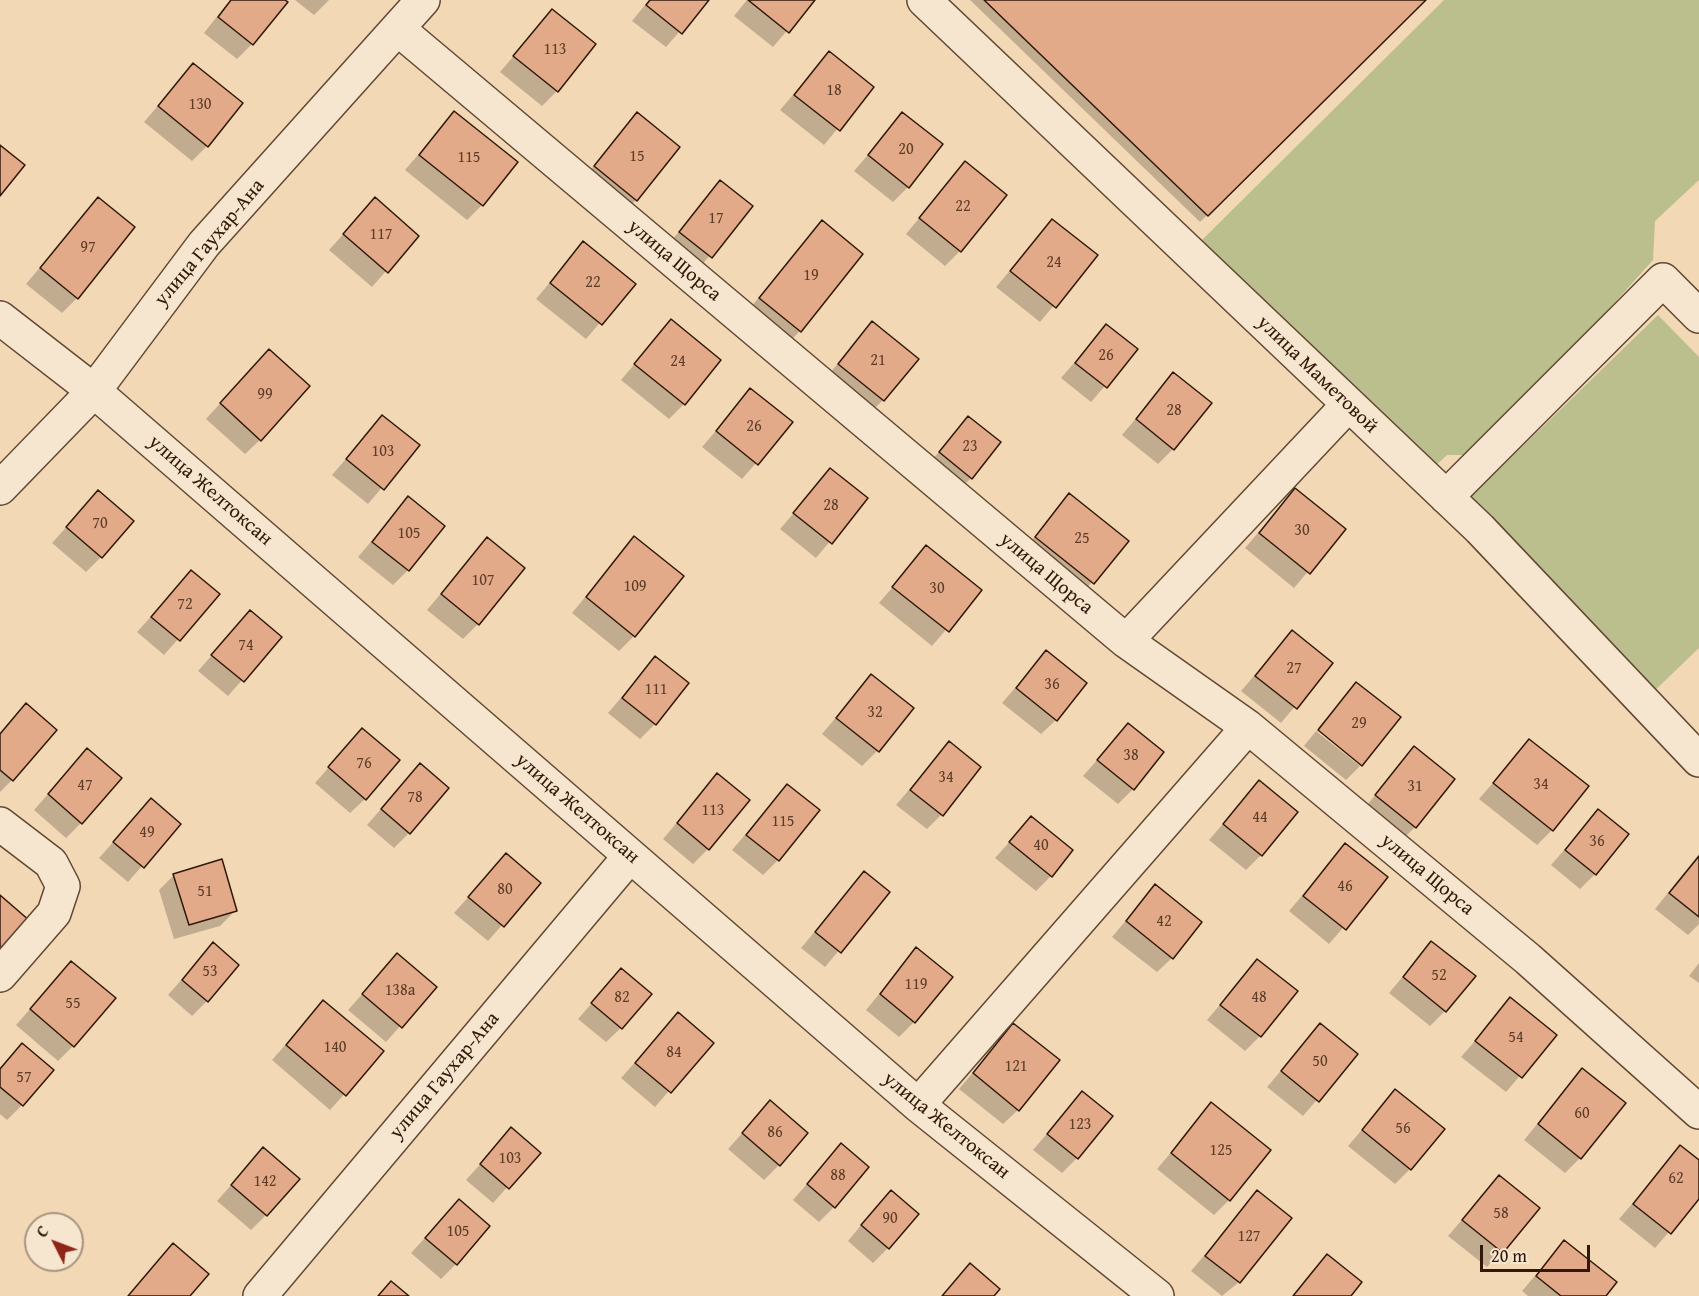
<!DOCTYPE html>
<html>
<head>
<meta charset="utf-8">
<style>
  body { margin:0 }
  #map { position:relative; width:1699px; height:1296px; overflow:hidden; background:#f2d8b5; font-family:"Gentium Book Plus",serif }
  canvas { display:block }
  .north { position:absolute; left:24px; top:1212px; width:60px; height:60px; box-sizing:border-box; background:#f7e6cf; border:2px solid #a8947f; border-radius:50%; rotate:312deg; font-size:16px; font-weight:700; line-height:24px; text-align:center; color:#311808 }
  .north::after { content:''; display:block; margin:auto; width:21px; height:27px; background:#8f2418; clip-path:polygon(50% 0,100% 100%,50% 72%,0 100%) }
  .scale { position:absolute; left:1480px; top:1245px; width:110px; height:27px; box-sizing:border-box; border:3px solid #311808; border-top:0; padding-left:8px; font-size:18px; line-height:21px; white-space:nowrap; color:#311808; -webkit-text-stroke:4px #f7e6cf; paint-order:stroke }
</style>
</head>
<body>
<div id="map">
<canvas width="1699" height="1296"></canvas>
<div class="north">С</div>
<div class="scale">20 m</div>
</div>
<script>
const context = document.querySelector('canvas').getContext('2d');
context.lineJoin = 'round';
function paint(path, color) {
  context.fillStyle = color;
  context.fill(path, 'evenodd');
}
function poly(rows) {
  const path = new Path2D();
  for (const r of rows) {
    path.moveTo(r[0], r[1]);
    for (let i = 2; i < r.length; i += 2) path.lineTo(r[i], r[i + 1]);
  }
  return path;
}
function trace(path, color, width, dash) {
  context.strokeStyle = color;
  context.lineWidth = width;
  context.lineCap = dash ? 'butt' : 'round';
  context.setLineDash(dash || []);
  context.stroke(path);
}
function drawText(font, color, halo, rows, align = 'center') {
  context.font = font + ' "Gentium Book Plus",serif';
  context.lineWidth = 4.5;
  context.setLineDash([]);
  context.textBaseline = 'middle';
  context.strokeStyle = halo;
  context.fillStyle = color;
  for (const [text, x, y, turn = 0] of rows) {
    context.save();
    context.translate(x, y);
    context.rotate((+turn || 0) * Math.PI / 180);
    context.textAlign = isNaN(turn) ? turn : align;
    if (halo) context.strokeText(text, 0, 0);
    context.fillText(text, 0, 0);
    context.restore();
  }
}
const green = poly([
  [1444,0,1699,0,1699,180,1655,221,1653,260,1488,443,1474,455,1447,455,1434,467,1198,244],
  [1658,315,1699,357,1699,648,1648,697,1462,505]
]);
const shadow = poly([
  [230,0,282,0,252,44,237,59,204,33],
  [295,0,329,0,314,15],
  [649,0,707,0,666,47,632,21],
  [747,0,813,0,773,47,734,16],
  [970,0,1424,0,1200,222],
  [552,11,557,91,542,106,500,72],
  [829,53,872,87,824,145,780,110],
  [193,65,207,146,192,161,144,122],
  [454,113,482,205,467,220,405,170],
  [638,114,636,200,621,215,580,182],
  [903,114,908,187,893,202,854,171],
  [965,163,960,251,945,266,906,234],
  [721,182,751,206,696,272,665,248],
  [98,199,77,298,62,313,26,284],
  [375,199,417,236,372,287,329,250],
  [1052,221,1096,255,1040,322,996,287],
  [822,222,800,331,785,346,745,314],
  [583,243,633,284,586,339,536,299],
  [671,321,684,404,669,419,621,380],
  [872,323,883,400,868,415,824,380],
  [1106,326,1136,350,1091,402,1061,378],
  [254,366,260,440,245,454,206,419],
  [1173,374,1173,449,1158,464,1122,435],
  [751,390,791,423,742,479,702,447],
  [382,417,418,445,368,504,332,475],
  [968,418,971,478,956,493,925,468],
  [831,470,866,498,816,558,780,529],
  [1295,490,1344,529,1294,588,1245,548],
  [98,492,101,557,86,572,52,543],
  [1069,495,1127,542,1078,598,1021,553],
  [408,498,408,570,393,585,358,557],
  [634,538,634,636,619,651,572,613],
  [487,539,478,624,463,639,427,610],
  [927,547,980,590,932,646,879,603],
  [191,572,218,594,164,655,137,632],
  [250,612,279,638,228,696,198,671],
  [1292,632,1331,663,1281,723,1241,691],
  [1046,652,1056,720,1041,734,1002,703],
  [655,658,655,724,640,739,608,713],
  [871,676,877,751,862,766,822,734],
  [1356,684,1362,764,1318,728],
  [26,705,12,780,0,792,0,734],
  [1128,725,1133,789,1118,804,1083,776],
  [362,730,365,799,350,813,315,783],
  [1316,731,1360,766,1346,780,1304,746],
  [1529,741,1552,830,1537,845,1479,799],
  [949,743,942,814,927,829,896,805],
  [1414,748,1415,827,1400,842,1362,811],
  [87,750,81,823,66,838,34,810],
  [420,765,409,833,394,848,367,825],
  [717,775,708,849,693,864,663,839],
  [1259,782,1261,855,1246,870,1209,840],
  [787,786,778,860,763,875,732,850],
  [151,800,179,824,128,882,99,858],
  [1598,811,1595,874,1580,889,1551,865],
  [1031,818,1051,876,1036,891,995,858],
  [1345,845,1386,878,1329,944,1289,911],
  [1699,854,1699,924,1688,935,1655,909],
  [506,855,539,883,488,941,454,913],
  [864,873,888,892,825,967,801,948],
  [174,875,235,911,220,926,174,939,159,890],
  [1155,886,1172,958,1157,972,1112,937],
  [1431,943,1445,1011,1430,1026,1389,993],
  [213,944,207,1001,192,1016,168,995],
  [916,949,914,1022,899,1037,866,1010],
  [397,955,435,987,386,1042,348,1010],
  [1257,961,1260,1036,1245,1051,1207,1020],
  [71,963,73,1046,58,1061,16,1025],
  [1699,963,1699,983,1689,976],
  [621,970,621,1028,606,1042,578,1019],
  [1511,999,1555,1035,1506,1092,1461,1057],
  [323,1002,382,1052,330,1110,272,1060],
  [678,1014,711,1043,655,1107,621,1078],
  [1013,1025,1018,1110,1003,1124,959,1089],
  [1320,1025,1356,1054,1303,1116,1267,1087],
  [22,1045,22,1105,7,1120,0,1114,0,1068],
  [1582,1070,1580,1158,1565,1173,1524,1140],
  [1395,1091,1410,1169,1395,1184,1348,1146],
  [1082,1093,1077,1158,1062,1173,1033,1150],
  [770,1102,779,1165,764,1180,728,1149],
  [1212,1104,1229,1200,1214,1215,1157,1169],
  [511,1130,538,1153,493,1203,466,1180],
  [841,1145,834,1207,819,1222,793,1200],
  [1681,1147,1699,1162,1699,1197,1655,1248,1619,1219],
  [263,1149,266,1215,251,1230,217,1201],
  [1499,1177,1538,1208,1487,1267,1448,1236],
  [1258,1192,1290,1218,1239,1282,1222,1296,1191,1271],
  [459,1201,456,1264,441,1279,411,1253],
  [876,1207,888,1248,873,1263,848,1241],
  [1564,1242,1604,1296,1528,1296,1522,1291],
  [1327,1256,1349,1296,1292,1296,1312,1271]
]);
const building = poly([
  [231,0,285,0,288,2,253,45,218,17,231,0],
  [650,0,709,0,682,34,646,5,650,0],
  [748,0,815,0,789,33,748,0],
  [984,0,1426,0,1208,216,984,0],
  [552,9,596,44,558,92,513,56,552,9],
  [829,51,874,87,840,131,794,95,829,51],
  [193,63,243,103,208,147,158,106,193,63],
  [454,111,518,162,483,206,419,155,454,111],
  [637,112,680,147,637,201,594,166,637,112],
  [902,112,943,144,909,188,868,155,902,112],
  [0,145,25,165,0,196,0,145],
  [965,161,1007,195,961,252,919,218,965,161],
  [720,180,753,206,712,258,679,232,720,180],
  [98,197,135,227,78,299,40,268,98,197],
  [375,197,419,236,388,273,343,234,375,197],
  [1052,219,1098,255,1056,308,1010,271,1052,219],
  [822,220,863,254,801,332,759,298,822,220],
  [583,241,636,284,602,325,550,283,583,241],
  [671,319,721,360,685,405,634,364,671,319],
  [872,321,919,359,884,401,838,364,872,321],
  [1106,324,1138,349,1107,388,1075,363,1106,324],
  [269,349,310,386,261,441,220,403,269,349],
  [1173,372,1212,403,1174,450,1136,419,1173,372],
  [750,388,793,422,758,465,716,431,750,388],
  [382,415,420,445,384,490,346,459,382,415],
  [968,416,1001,442,972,479,939,452,968,416],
  [830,468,868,498,832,544,793,513,830,468],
  [1295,488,1346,529,1310,574,1259,533,1295,488],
  [98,490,134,521,102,558,66,527,98,490],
  [1069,493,1129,541,1094,584,1035,537,1069,493],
  [408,496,445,526,409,571,372,542,408,496],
  [634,536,684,576,635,637,586,597,634,536],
  [487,537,525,568,479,625,441,594,487,537],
  [926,545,982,590,949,632,892,587,926,545],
  [191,570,220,594,180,641,151,617,191,570],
  [250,610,282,637,244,682,211,655,250,610],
  [1292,630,1333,663,1297,709,1255,676,1292,630],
  [1046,650,1087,683,1057,721,1016,688,1046,650],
  [655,656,689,683,656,725,622,698,655,656],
  [871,674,914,708,879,752,836,718,871,674],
  [1356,682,1401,717,1362,766,1318,730,1356,682],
  [26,703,57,730,13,781,0,770,0,734,26,703],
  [1128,723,1164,752,1134,790,1097,760,1128,723],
  [362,728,400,760,366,800,328,767,362,728],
  [1529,739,1589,786,1553,831,1493,783,1529,739],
  [949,741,981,767,943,816,910,790,949,741],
  [1414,746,1455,779,1416,828,1375,795,1414,746],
  [87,748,122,778,82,824,48,794,87,748],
  [420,763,449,788,410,834,381,809,420,763],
  [717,773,750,800,709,850,677,823,717,773],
  [1259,780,1298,812,1262,856,1223,824,1259,780],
  [787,784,820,810,779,861,746,835,787,784],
  [151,798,181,824,144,868,113,842,151,798],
  [1598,809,1629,834,1596,875,1565,850,1598,809],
  [1031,816,1073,850,1052,877,1009,842,1031,816],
  [1345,843,1388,877,1346,930,1303,896,1345,843],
  [506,853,541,883,504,927,468,897,506,853],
  [1699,856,1699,917,1669,893,1699,856],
  [222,859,237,911,189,925,173,874,222,859],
  [864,871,890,892,841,953,815,932,864,871],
  [1155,884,1202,922,1173,959,1126,921,1155,884],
  [0,895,30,921,0,956,0,895],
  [1431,941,1476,976,1446,1012,1403,977,1431,941],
  [213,942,239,965,208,1002,182,980,213,942],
  [916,947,953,977,915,1023,880,994,916,947],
  [397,953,437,987,402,1028,362,994,397,953],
  [1257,959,1298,991,1261,1037,1220,1005,1257,959],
  [71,961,116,998,74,1047,30,1009,71,961],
  [621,968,652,994,622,1029,591,1003,621,968],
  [1510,997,1557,1035,1522,1078,1475,1041,1510,997],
  [323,1000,384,1051,346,1096,286,1045,323,1000],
  [678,1012,714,1043,671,1093,635,1063,678,1012],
  [1013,1023,1060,1060,1019,1111,973,1073,1013,1023],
  [1320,1023,1358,1054,1319,1102,1281,1071,1320,1023],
  [22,1043,54,1070,23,1106,0,1087,0,1069,22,1043],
  [1582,1068,1626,1103,1581,1159,1538,1124,1582,1068],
  [1395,1089,1445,1129,1411,1170,1362,1130,1395,1089],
  [1082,1091,1113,1116,1078,1159,1047,1134,1082,1091],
  [770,1100,808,1133,780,1166,742,1133,770,1100],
  [1211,1102,1271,1150,1230,1201,1171,1153,1211,1102],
  [511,1127,541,1153,509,1189,480,1164,511,1127],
  [841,1143,869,1167,835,1208,807,1184,841,1143],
  [1680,1145,1699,1160,1699,1199,1671,1234,1633,1204,1680,1145],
  [263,1147,300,1179,267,1216,231,1185,263,1147],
  [1499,1175,1540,1208,1503,1253,1462,1220,1499,1175],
  [891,1190,919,1214,889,1249,861,1225,891,1190],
  [1257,1190,1292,1218,1240,1283,1205,1256,1257,1190],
  [459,1199,490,1226,457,1265,425,1238,459,1199],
  [1564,1240,1617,1282,1606,1296,1561,1296,1536,1276,1564,1240],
  [173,1243,209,1274,190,1296,128,1296,173,1243],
  [1327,1254,1362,1282,1351,1296,1293,1296,1327,1254],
  [970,1263,1000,1289,994,1296,942,1296,970,1263],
  [391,1281,409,1296,378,1296,391,1281]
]);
const minor = poly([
  [924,0,1480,529,1699,760],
  [398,29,1126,641,1248,727,1528,959,1699,1112],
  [0,318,94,391,918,1105,1157,1296],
  [0,488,94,391,204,244,423,0],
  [1446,497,1663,280,1699,316],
  [1126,641,1348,405],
  [0,824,51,863,63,886,54,913,0,975],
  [918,1105,1248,727],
  [260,1296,630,856]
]);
const numberNames = [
  ["113",555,50],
  ["18",834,91],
  ["130",200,105],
  ["20",906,150],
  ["15",637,157],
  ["115",469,158],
  ["22",963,207],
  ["17",716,219],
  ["117",381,235],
  ["97",88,248],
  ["24",1054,263],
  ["19",811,276],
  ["22",593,283],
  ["26",1106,356],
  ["21",878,361],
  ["24",678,362],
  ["99",265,395],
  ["28",1174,411],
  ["26",754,427],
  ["23",970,447],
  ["103",383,452],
  ["28",831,506],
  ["70",100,524],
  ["30",1302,531],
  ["105",409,534],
  ["25",1082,539],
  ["107",483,581],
  ["109",635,587],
  ["30",937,589],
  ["72",185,605],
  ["74",246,646],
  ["27",1294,669],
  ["36",1052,685],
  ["111",656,690],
  ["32",875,713],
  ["29",1359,724],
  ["38",1131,756],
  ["76",364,764],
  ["34",946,778],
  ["34",1541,785],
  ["47",85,786],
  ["31",1415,787],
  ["78",415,798],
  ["113",713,811],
  ["44",1260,818],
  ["115",783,822],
  ["49",147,833],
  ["36",1597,842],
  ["40",1041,846],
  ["46",1345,887],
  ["80",505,890],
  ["51",205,892],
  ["42",1164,922],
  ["53",210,972],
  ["52",1439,976],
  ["119",916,985],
  ["138а",400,991],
  ["82",622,998],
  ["48",1259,998],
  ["55",73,1004],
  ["54",1516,1038],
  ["140",335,1048],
  ["84",674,1053],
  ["50",1320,1062],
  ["121",1016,1067],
  ["57",24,1078],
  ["60",1582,1114],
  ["123",1080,1125],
  ["56",1403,1129],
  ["86",775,1133],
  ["125",1221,1151],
  ["103",510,1159],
  ["88",838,1176],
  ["62",1676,1179],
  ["142",265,1182],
  ["58",1501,1214],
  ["90",890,1219],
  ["105",458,1232],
  ["127",1249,1237]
];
const streetNames = [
  ["улица Гаухар-Ана",210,243,-50],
  ["улица Щорса",674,261,40],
  ["улица Маметовой",1317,375,44],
  ["улица Желтоксан",210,491,41],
  ["улица Щорса",1046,574,40],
  ["улица Желтоксан",577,809,41],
  ["улица Щорса",1427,875,40],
  ["улица Гаухар-Ана",445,1076,-50],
  ["улица Желтоксан",946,1126,39]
];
paint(green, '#babf8d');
paint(shadow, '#0003');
paint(building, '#e2aa88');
trace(building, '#311808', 1.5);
trace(minor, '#614833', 36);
trace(minor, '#f7e6cf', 33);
drawText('16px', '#5d3c28', null, numberNames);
drawText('20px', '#311808', '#f7e6cf', streetNames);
</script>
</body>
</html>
